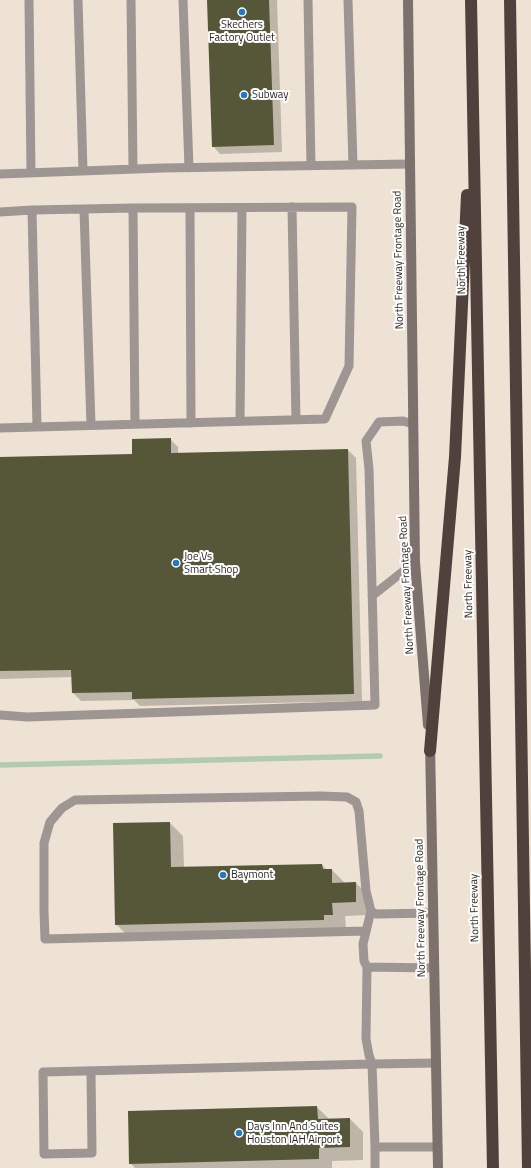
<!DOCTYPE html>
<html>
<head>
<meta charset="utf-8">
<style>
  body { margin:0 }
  canvas { display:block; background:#ede2d3 }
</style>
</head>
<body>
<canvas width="531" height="1168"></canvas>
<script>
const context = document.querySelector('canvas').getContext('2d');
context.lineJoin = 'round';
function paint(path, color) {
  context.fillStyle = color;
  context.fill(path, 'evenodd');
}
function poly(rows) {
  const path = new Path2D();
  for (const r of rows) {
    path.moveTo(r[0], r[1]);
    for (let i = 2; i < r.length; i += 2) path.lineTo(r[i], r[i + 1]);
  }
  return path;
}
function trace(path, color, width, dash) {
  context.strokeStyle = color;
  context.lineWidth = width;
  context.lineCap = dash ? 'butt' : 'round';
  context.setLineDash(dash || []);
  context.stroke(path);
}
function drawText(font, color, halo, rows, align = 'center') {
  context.font = font + ' "Titillium Web",sans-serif';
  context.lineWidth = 4;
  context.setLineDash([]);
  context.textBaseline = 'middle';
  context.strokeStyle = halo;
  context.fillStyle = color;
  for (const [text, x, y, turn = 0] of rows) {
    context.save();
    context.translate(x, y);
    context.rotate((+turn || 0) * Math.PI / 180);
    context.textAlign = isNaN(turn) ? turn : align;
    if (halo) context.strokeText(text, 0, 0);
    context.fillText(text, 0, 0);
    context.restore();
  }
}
const shadow = poly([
  [208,0,277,0,282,152,220,154,213,146],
  [170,439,178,447,178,454,348,450,356,458,362,701,140,706,134,700,81,701,73,693,72,677,0,679,0,458,133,455],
  [170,823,183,836,184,868,322,865,327,870,332,870,345,883,356,883,369,896,369,915,345,916,346,928,130,938,116,924],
  [317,1107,329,1119,350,1119,363,1132,363,1160,332,1161,332,1168,135,1168,130,1163]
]);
const stream = poly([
  [0,765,380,756]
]);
const building = poly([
  [207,0,269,0,274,145,212,147],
  [171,438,171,453,348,449,354,694,132,699,132,692,72,693,71,670,0,671,0,457,132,454,132,439],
  [170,822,171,867,322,864,323,869,332,869,332,883,356,882,356,902,332,903,333,915,324,915,324,920,115,925,113,823],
  [317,1106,318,1119,350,1118,350,1147,319,1148,319,1159,129,1164,128,1111]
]);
const lane = poly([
  [29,0,31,173],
  [78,0,83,171],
  [131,0,133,169],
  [183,0,189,168],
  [308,0,311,166],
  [348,0,353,165],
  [0,174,163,168,410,164],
  [292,207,296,420],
  [133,208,135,424],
  [190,208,191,423],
  [32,210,37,427],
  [84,210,91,425],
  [0,212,32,210,133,208,352,207,349,366,325,419,0,428],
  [240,421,242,208],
  [372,596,415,562],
  [0,715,27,717,375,705,369,469,366,441,379,422,403,421,413,424],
  [371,911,363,944,364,961,367,967,434,968],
  [366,931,45,939,44,911,44,843,50,822,62,808,75,800,321,796,347,797,356,802,359,811,366,891,371,911,376,914,433,913],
  [436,1063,372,1064,375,1147,437,1147],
  [91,1071,92,1153,44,1154,43,1072,372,1064,369,1055,366,1039,367,967],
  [375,1147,375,1168]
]);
const secondary = poly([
  [408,0,415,562,428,725],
  [430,743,438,1168]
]);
const highway = poly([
  [471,0,493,1168],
  [510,0,528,1168],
  [430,751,455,457,467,195]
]);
const markers = [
  [242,12,4,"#207ac7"],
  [244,95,4,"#207ac7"],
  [176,563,4,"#207ac7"],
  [223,875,4,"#207ac7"],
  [239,1133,4,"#207ac7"]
];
const poiNames = [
  ["Skechers",242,25,"center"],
  ["Factory Outlet",242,38,"center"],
  ["Subway",252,95],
  ["Joe Vs",184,557],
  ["Smart Shop",184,570],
  ["Baymont",231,875],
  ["Days Inn And Suites",247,1127],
  ["Houston IAH Airport",247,1140]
];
const streetNames = [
  ["North Freeway Frontage Road",399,260,-91],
  ["North Freeway",462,260,-91],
  ["North Freeway",469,584,-91],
  ["North Freeway Frontage Road",407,585,-93],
  ["North Freeway Frontage Road",421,908,-91],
  ["North Freeway",475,908,-91]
];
paint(shadow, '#0003');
trace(stream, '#b1cbb1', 5.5);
paint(building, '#555738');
trace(lane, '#9e9693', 9);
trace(secondary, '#7d716d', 10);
trace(highway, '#51413c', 12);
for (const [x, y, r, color] of markers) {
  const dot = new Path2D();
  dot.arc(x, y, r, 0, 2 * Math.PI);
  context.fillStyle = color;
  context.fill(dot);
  trace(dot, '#fff', 1.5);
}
drawText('11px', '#2c2722', '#fff', poiNames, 'left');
drawText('11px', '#2c2722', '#fff', streetNames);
</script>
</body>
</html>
